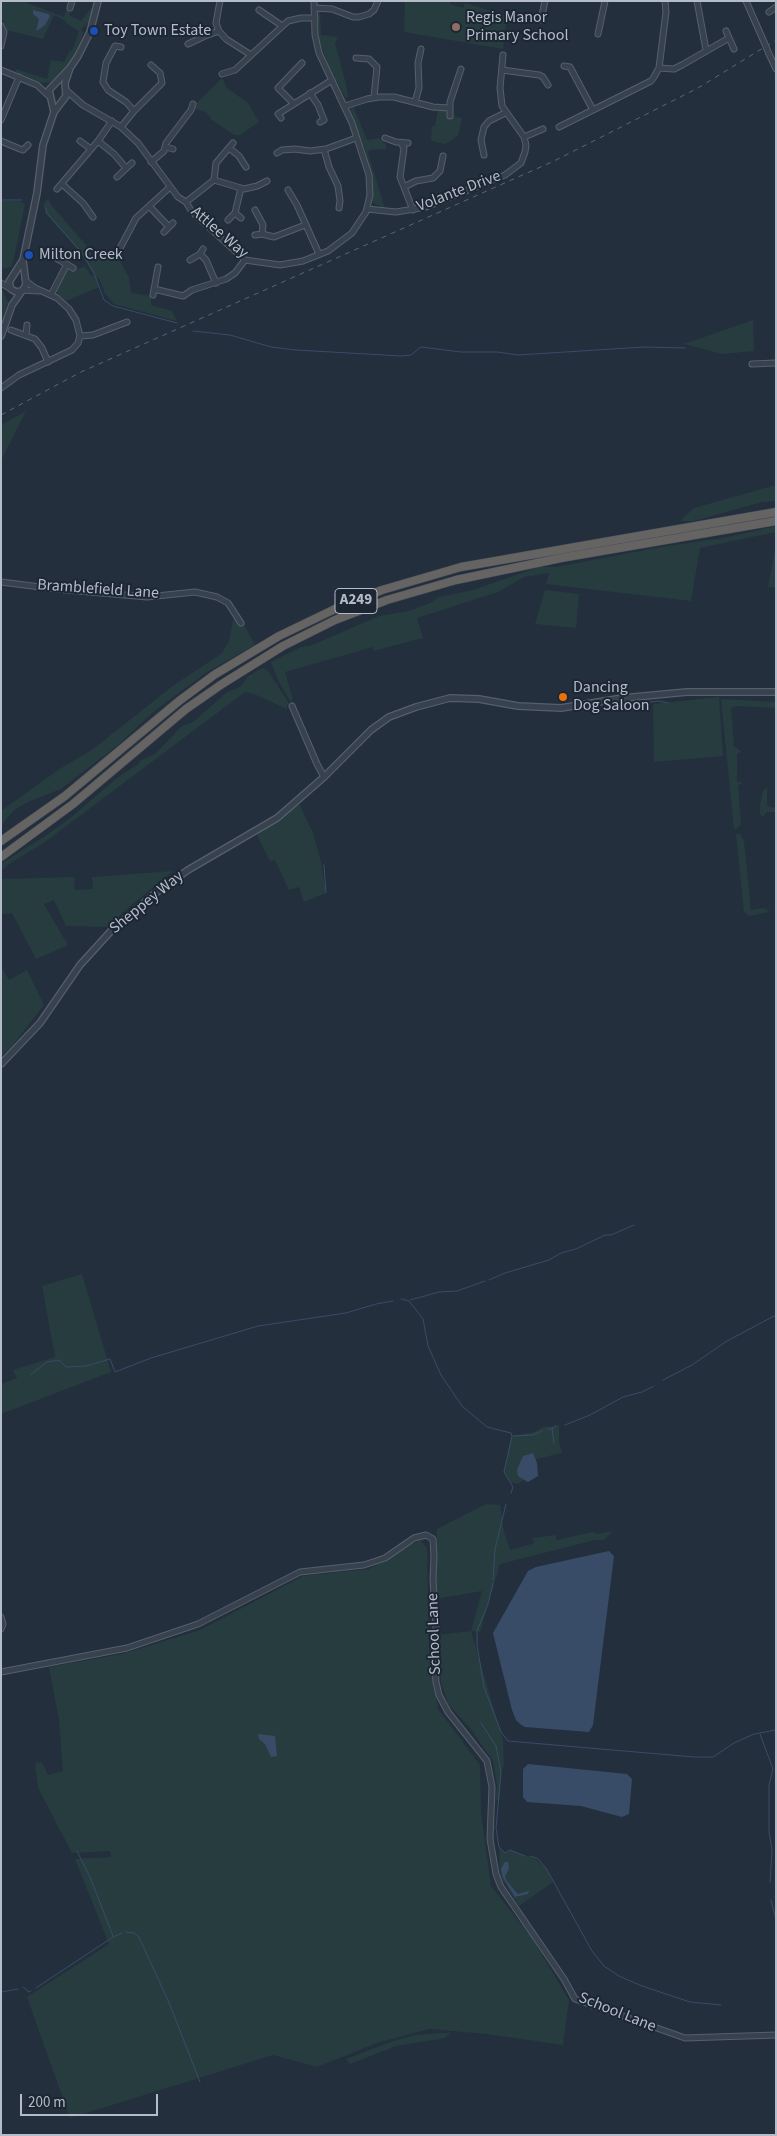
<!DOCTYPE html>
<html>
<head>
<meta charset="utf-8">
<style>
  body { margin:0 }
  #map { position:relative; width:777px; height:2136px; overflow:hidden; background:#242f3e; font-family:"Source Sans 3",sans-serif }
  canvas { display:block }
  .frame { position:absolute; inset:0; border:2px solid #b4bcc9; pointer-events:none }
  .scale { position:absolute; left:20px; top:2094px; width:138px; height:22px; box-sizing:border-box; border:2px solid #b4bcc9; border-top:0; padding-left:6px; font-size:15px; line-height:18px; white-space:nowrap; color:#b4bcc9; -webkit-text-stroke:4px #1d2633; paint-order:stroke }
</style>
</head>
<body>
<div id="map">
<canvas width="777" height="2136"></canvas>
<div class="frame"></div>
<div class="scale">200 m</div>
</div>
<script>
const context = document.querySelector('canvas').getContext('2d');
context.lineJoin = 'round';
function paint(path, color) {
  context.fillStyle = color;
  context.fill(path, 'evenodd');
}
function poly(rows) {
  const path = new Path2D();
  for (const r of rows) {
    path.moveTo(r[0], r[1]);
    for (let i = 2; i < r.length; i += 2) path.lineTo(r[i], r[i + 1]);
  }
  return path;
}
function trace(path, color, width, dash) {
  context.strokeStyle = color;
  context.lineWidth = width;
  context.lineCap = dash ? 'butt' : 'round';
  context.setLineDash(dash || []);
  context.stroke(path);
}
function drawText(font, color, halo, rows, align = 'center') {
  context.font = font + ' "Source Sans 3",sans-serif';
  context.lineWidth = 4;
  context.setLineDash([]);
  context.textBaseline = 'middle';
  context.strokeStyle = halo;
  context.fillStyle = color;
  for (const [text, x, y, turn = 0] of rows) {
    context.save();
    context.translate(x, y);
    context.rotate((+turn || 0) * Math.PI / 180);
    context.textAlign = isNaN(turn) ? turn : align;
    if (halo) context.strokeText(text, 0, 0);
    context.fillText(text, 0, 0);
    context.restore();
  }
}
const green = poly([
  [1,1,22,1,64,17,67,8,71,10,69,15,81,21,91,8,93,8,92,16,86,26,85,25,81,30,84,32,71,63,59,77,50,82,42,83,15,72,16,69,47,79,51,60,64,62,70,50,72,51,79,31,66,23,66,21,54,15,43,39,6,30,1,16],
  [405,1,450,1,450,4,463,8,465,3,507,16,503,49,404,32],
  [317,10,320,11,321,35,338,37,335,43,346,84,348,98,345,97,330,68,319,41],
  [222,78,227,88,248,103,259,122,240,135,234,135,212,120,206,112,195,109,195,105],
  [353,106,367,140,379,138,386,145,386,149,369,150,368,153,385,209,372,202,373,185,366,153,351,112,351,108],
  [438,110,447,111,447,115,462,118,458,136,445,144,431,141,432,126,435,126],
  [48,199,52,206,87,246,95,262,107,254,116,253,129,278,131,293,151,296,151,305,172,311,177,321,114,304,105,294,99,278,96,277,99,287,66,301,56,292,68,270,74,271,76,268,79,269,85,266,91,276,94,275,81,253,46,214,43,205],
  [1,201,18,201,25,204,13,263,11,267,1,269],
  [1,287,8,302,1,325,2,296],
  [753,320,754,351,722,354,684,344],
  [26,411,1,461,1,425],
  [776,485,776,501,762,502,694,521,680,521,694,508],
  [776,526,776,532,700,548,691,601,546,584,549,573,524,577,498,592,417,618,423,638,373,651,373,647,285,672,293,700,290,701,279,682,271,662,301,647,310,646,379,616,409,611,430,603,439,597,473,590,539,567,556,567,661,547,723,538],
  [776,546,776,588,768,587],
  [545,590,579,594,576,628,535,624],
  [233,610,244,624,255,645,207,672,152,713,119,744,61,789,28,802,14,810,1,826,1,811,58,770,93,749,174,685,221,654,229,641,234,616],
  [263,668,268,671,289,703,287,705,287,709,254,694,245,692,45,842,12,862,1,871,1,864,5,861,42,838,69,819,117,778,137,765,141,760,155,754,182,726,193,722,227,692,240,687,248,676],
  [719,697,723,756,654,762,653,704],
  [721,699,776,702,776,708,737,706,731,708,734,746,742,752,737,754,737,782,743,782,738,786,741,824,736,829,734,829],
  [767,787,767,805,770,807,776,808,776,812,767,812,763,817,760,814,760,805,763,791],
  [299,804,313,833,321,862,326,893,304,902,299,887,289,890,275,860,270,861,257,835],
  [736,834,740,834,744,841,751,910,765,908,769,912,749,916,744,912],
  [173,871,128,908,108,927,66,926,54,900,44,904,68,945,36,959,12,913,1,914,1,879,74,877,75,890,93,889,92,877],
  [1,966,9,980,27,970,44,1005,12,1046,1,1056],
  [82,1274,111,1372,1,1414,1,1384,17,1378,13,1370,55,1357,42,1286],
  [559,1425,559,1443,562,1453,536,1459,538,1476,528,1482,524,1480,517,1484,510,1482,504,1472,512,1436,534,1432,544,1427],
  [486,1504,500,1505,504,1532,510,1550,535,1543,532,1538,556,1535,556,1540,593,1532,597,1534,613,1531,604,1540,595,1540,500,1564,480,1632,471,1631,503,1740,504,1765,501,1772,500,1798,495,1802,497,1786,493,1761,470,1728,449,1705,441,1683,438,1635,471,1631,482,1591,436,1599,435,1585,437,1529],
  [420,1540,427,1548,429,1648,438,1709,480,1765,481,1811,491,1886,532,1938,569,2000,563,2045,487,2034,429,2029,377,2043,317,2067,273,2055,70,2118,27,1997,109,1944,75,1859,111,1857,110,1851,72,1853,38,1788,35,1763,42,1762,48,1775,63,1771,59,1720,49,1667,122,1654,200,1630,303,1576,369,1569],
  [499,1847,505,1853,510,1850,525,1856,531,1856,546,1868,553,1882,519,1906,500,1876],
  [509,1868,505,1877,507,1881,519,1894,529,1893,528,1894,515,1897,503,1878],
  [439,2033,451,2033,445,2038,396,2046,350,2064,346,2059,393,2041,416,2035]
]);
const water = poly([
  [33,10,48,14,50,16,45,25,38,30,36,31,39,19,33,14],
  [533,1453,537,1463,538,1476,528,1482,518,1476,517,1470,523,1456],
  [609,1551,614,1556,593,1725,589,1732,525,1727,520,1724,516,1720,512,1710,493,1633,528,1571,536,1567],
  [258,1734,275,1736,277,1756,271,1757,265,1744,259,1739],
  [528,1764,627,1774,632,1779,629,1814,622,1817,581,1806,527,1802,523,1797,523,1769],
  [505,1862,508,1862,509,1868,505,1877,507,1881,518,1894,529,1891,528,1894,515,1897,503,1878,501,1869]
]);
const stream = poly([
  [1,200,22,200],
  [46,208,47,213,82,253,94,273,104,300,113,306,177,323],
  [193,331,230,335,271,347,296,350,402,356,411,355,421,347,461,352,497,352,518,355,644,347,685,348],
  [605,708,658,701,668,703],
  [324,865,326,893],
  [489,1280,505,1273,549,1260,561,1253,576,1249,605,1235,611,1235,634,1225],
  [401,1299,409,1301,423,1319,428,1346,441,1375,462,1406,487,1427,511,1433,512,1436,504,1472,513,1487,511,1493],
  [410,1300,439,1292,457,1291,485,1281],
  [30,1375,47,1362,59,1360,66,1367,86,1366,110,1359,115,1372,151,1358,258,1326,346,1313,376,1304,393,1301],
  [663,1380,692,1365,727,1341,776,1315],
  [565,1425,590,1415,623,1397,642,1392,654,1386],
  [547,1429,552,1429,556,1426],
  [552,1429,554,1443],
  [513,1436,533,1435,542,1431],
  [493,1580,495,1549,506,1504],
  [493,1583,488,1604,477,1631,477,1645,484,1687,501,1732,508,1741,694,1757,713,1757,734,1743,754,1734,776,1730],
  [481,1723,496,1746,501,1772,496,1828,499,1847,505,1853,510,1850,525,1856],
  [760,1734,773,1769,769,1785,769,1832,772,1850,770,1882],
  [77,1851,90,1877,113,1936],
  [531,1856,538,1859,546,1868,592,1951,604,1966,619,1976,642,1986,690,2002,721,2005],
  [771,1900,776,1920],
  [126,1932,134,1933,139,1937,170,2005,200,2082],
  [23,1987,29,1992,31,1991],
  [36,1988,113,1937,122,1933],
  [1,1992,18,1989]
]);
const minor = poly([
  [220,1,216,23,219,31,226,39,251,55],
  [697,1,706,50],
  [746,1,764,42],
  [70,8,72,1],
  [314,8,332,9,353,17,359,17,369,14,374,10,378,1],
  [259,10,281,25],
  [769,12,776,7],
  [541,20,545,1],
  [1,26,4,32,1,46],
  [726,31,734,49],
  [598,34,605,1],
  [188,44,205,36,219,31],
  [121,47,115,46,106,63,103,82,108,90,126,102,134,111],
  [769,54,776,69],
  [356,58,369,59,377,67,374,97],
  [564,66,570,67,593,110],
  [659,68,674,69,682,65,729,38],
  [1,70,37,85,50,97],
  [502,70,539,75,543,77,548,85],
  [222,74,235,70,288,21,301,18,315,18],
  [67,91,83,105,121,127,138,143,178,197,186,202,192,212,245,260,280,265,303,261,328,251,352,233,366,212,370,195,369,175,352,123,319,53,315,35,314,1],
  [310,93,318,105,324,120,320,122],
  [415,102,419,88,418,63,421,49],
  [294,104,278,88,302,63],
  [345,106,367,99,379,97,394,97,433,107,449,108],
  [450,116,450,102,461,69],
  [281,118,278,114,332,80],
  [1,120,19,77],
  [121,127,134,111,162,83,160,73,151,65],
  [559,127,651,81,654,77,659,68,666,12,665,1],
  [524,137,543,129],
  [385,138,396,142,408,143],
  [1,141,20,149,23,150,28,145],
  [80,141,91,149],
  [98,141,114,154,126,168],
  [401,143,404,148,400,177,413,210],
  [166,147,173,149],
  [229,148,239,156,246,167],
  [324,149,329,167,338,186,340,201,339,208],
  [277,153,282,150,295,149,310,151,326,149,356,138],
  [484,155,481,140,484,127,489,121,505,113],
  [151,162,164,151,166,143,191,110,193,104],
  [117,177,132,163],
  [214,180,216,163,233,143],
  [62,184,83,203,93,217],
  [404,187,416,181,433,178,440,171,443,156],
  [57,189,98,141,112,121],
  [288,190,297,205,319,254],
  [186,202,214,180,244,189,257,186,267,181],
  [149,206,169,227],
  [367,209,396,212,426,207,505,175,521,163,525,152,526,145,524,137,502,106,500,88,503,55],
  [255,210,263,225,262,234],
  [235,213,241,188],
  [228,220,235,213,241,218],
  [164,232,173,223],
  [255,235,262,234,274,237,305,225],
  [118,252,136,218,170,187],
  [49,254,73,268],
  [200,254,206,260,216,283],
  [190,260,200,254,203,249],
  [1,283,11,289],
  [154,289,183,296,192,290,226,279,235,273,245,260],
  [23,290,38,291],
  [51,295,67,264],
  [153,295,158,267],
  [11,330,35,339,42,348,48,362],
  [26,335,27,325],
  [80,336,93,335,127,322],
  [752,364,776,363],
  [1,388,19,375,72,350,78,343,80,336,76,320,69,309,57,298,35,288,26,281],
  [1,582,56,589,147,597,195,592,217,597,228,603,241,623],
  [292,706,317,764,324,777],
  [1,1617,3,1624,1,1629],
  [1,1672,127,1648,198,1624,300,1572,364,1565,385,1558,414,1538,426,1535,433,1539,434,1557,433,1579,436,1628,434,1651,436,1682,439,1695,448,1712,487,1761,492,1787,490,1839,496,1874,501,1887,564,1979,575,1999,685,2038,776,2035]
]);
const tertiary = poly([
  [54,112,49,90,70,68,78,56,90,32,98,1],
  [23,260,26,285,22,291,16,292,11,289,9,282,23,260,37,193,43,145,54,112,66,96,65,83,70,68],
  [1,336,12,305,22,291],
  [1,1064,40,1023,80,965,111,931,153,895,188,870,277,818,324,777,371,730,389,717,416,707,450,698,479,699,518,706,561,708,623,698,687,692,776,692]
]);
const trunk = poly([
  [1,841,65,796,179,701,214,675,279,636,335,609,382,590,461,567,776,512],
  [1,857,73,804,186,709,222,684,283,646,335,620,387,600,456,580,561,558,776,521]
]);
const rail = poly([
  [1,415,81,372,554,161,698,88,776,40]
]);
const minorBridge = poly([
  [764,42,769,54]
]);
const markers = [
  [456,27,5,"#8d6e63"],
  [94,31,5,"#1a4fb4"],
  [29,255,5,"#1a4fb4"],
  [563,697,5,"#e8710a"]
];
const shields = [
  [356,601,42]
];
const shieldNames = [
  ["A249",356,601]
];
const poiNames = [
  ["Regis Manor",466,18],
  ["Primary School",466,36],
  ["Toy Town Estate",104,31],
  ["Milton Creek",39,255],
  ["Dancing",573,688],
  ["Dog Saloon",573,706]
];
const streetNames = [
  ["Volante Drive",459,192,-21],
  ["Attlee Way",219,233,41],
  ["Bramblefield Lane",98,590,4],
  ["Sheppey Way",147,903,-39],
  ["School Lane",435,1634,-92],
  ["School Lane",617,2013,22]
];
paint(green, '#263c3f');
paint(water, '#394c67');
trace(stream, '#394c67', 1);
trace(minor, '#565f6c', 7);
trace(tertiary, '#565f6c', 8);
trace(trunk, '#434c59', 9);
trace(minor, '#38414e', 5);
trace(tertiary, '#38414e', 5.5);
trace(trunk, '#656462', 8);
trace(rail, '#5a6575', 1, [5, 5]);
trace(minorBridge, '#565f6c', 7, []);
trace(minorBridge, '#38414e', 5);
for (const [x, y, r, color] of markers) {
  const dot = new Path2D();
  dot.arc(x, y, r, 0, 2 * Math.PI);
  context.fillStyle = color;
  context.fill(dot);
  trace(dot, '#1d2633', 2);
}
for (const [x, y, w] of shields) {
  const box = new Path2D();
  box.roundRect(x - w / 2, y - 12.5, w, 25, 4);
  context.fillStyle = '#1d2633';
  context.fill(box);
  trace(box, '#b4bcc9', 1);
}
drawText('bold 15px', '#b4bcc9', null, shieldNames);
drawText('16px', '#b4bcc9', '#1d2633', poiNames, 'left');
drawText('16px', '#b4bcc9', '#1d2633', streetNames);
</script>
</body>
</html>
